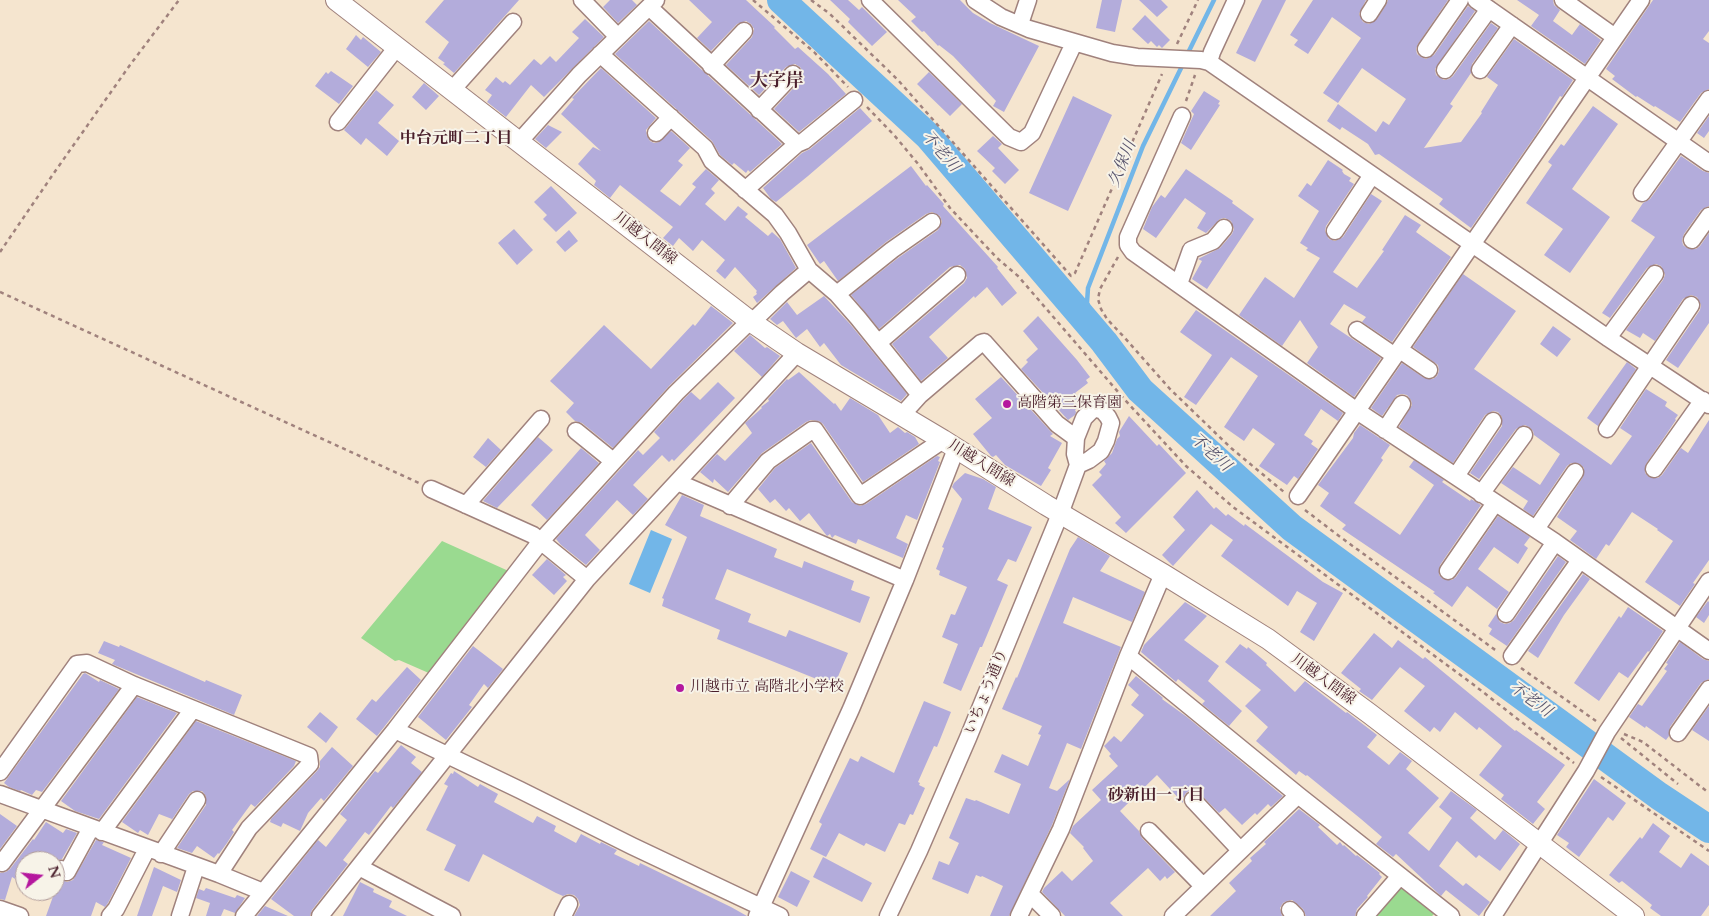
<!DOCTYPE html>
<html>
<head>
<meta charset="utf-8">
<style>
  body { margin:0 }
  #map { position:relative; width:1709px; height:916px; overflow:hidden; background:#f5e5cf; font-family:Cardo,serif }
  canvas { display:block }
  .north { position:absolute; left:15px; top:851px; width:50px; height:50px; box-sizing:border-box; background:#f7f3e8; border:1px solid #b29e9c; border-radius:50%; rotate:74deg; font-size:14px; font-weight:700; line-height:20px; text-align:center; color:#4a1f2b }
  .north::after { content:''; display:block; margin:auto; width:18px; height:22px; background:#b5179e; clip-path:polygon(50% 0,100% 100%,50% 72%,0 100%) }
</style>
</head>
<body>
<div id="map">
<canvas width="1709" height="916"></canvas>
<div class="north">N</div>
</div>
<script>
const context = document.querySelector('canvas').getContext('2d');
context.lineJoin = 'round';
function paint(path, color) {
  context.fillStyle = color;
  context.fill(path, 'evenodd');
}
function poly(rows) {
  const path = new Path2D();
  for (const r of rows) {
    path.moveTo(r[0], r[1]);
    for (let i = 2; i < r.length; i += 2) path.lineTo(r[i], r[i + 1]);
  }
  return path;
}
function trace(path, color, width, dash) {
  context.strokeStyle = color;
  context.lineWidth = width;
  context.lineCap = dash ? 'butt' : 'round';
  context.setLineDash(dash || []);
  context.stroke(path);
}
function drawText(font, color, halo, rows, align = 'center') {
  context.font = font + ' Cardo,"Noto Serif JP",serif';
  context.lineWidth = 4;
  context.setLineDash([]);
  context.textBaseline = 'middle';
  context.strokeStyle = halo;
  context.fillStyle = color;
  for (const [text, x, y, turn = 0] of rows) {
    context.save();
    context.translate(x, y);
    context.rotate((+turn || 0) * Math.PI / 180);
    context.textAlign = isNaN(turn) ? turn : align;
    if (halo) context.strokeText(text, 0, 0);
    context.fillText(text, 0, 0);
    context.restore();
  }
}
const green = poly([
  [442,541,513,573,431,674,399,660,395,661,361,638],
  [1402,887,1435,913,1432,916,1374,916]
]);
const water = poly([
  [651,530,672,539,650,593,629,584]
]);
const stream = poly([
  [1187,55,1214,0],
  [1104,342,1087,303,1088,288,1143,146,1184,62]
]);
const river = poly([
  [781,0,928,136,1104,342,1140,390,1292,528,1659,796,1709,829]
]);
const building = poly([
  [444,0,519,0,454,73,443,64,445,63,438,58,449,42,425,22],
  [610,0,632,0,637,5,618,23,603,7],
  [689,0,746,0,775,27,774,28,795,49,798,47,828,74,846,94,799,132,774,109,801,80,803,72,800,67,795,64,786,67,759,95,726,65,752,37,754,29,751,24,746,21,737,24,711,51,697,38,712,22],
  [830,0,848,0,859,10,862,7,887,32,872,46,848,22,850,19],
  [898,0,960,0,973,13,990,23,1039,46,1004,112,993,106,996,101,953,56,939,45,938,46,924,31,922,32,911,21,916,17],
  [1102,0,1122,0,1115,32,1096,28],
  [1139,0,1161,0,1168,7,1157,17],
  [1262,0,1286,0,1255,62,1236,53],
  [1313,0,1366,0,1359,14,1363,22,1369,24,1377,19,1386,5,1388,0,1448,0,1418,44,1416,49,1417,54,1421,57,1426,59,1434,55,1468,6,1475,11,1435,69,1436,75,1444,80,1449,79,1453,76,1491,23,1498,28,1472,64,1471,73,1450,104,1453,106,1424,148,1461,142,1482,113,1481,112,1498,85,1487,77,1514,39,1573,80,1562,97,1560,96,1537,133,1471,228,1439,204,1443,199,1379,154,1375,155,1368,144,1342,127,1340,130,1327,121,1338,104,1376,132,1383,121,1389,125,1406,99,1362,68,1338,103,1323,93,1361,38,1332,17,1308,54,1294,45,1298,40,1290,35],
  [1517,0,1553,0,1554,5,1560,10,1553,21,1572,35,1580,24,1601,40,1585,64,1531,26,1539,15],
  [1653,0,1709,0,1709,31,1703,39,1709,43,1709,89,1701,93,1680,122,1655,106,1654,107,1637,96,1636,97,1612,79,1615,76,1606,69],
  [1145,15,1170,40,1162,48,1159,45,1157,47,1151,41,1148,44,1132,29],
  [585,19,604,37,544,97,531,85,506,117,487,102,492,95,485,90,496,77,503,83,505,81,510,85,534,59,541,65,550,56,556,62,579,38,572,32],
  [649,21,782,144,750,172,748,170,746,173,734,163,732,165,720,155,712,141,615,54],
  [356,35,361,40,363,37,381,52,368,67,346,49],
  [601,68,656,118,646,130,647,136,650,141,654,143,659,142,671,131,690,148,678,161,683,165,660,191,680,206,696,187,692,184,706,169,719,180,711,189,715,193,705,204,725,221,738,206,748,214,745,217,768,236,772,232,780,239,796,268,757,303,753,297,757,294,756,292,757,291,735,267,725,279,716,271,725,260,702,240,693,251,679,238,673,246,663,238,673,227,620,185,610,198,594,185,596,181,578,164,593,147,601,151,561,114,574,99,572,98],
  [331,71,353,86,339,104,315,86,326,72,328,74],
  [929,72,962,104,950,116,917,84],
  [424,83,439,96,426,110,412,97],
  [376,90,394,105,378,123,399,141,387,156,366,138,361,145,344,130],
  [1204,91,1220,101,1218,104,1220,105,1191,150,1181,143,1194,114,1191,111],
  [1073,96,1112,115,1068,211,1029,193],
  [1593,106,1618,124,1572,189,1610,217,1570,273,1544,255,1563,229,1526,203,1552,165,1548,162,1561,144,1564,146],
  [860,108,872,121,808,176,776,202,771,199,763,188,802,153,810,149],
  [1709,116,1709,131,1704,138,1697,133],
  [548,125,562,132,546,148,535,139],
  [993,136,1002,144,998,148,1019,170,1005,184,992,171,995,168,977,151],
  [1681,156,1703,171,1709,173,1709,206,1701,210,1684,234,1682,240,1683,245,1687,248,1696,249,1700,246,1709,233,1709,323,1678,368,1666,360,1700,310,1701,305,1697,297,1691,295,1683,299,1655,341,1643,333,1640,338,1626,330,1663,280,1665,275,1661,266,1656,264,1647,268,1610,318,1602,313,1655,237,1631,221,1643,203,1650,199],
  [1328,160,1343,170,1342,171,1344,174,1351,178,1349,181,1354,184,1326,226,1325,231,1329,239,1335,241,1343,237,1371,194,1382,201,1333,272,1357,288,1384,251,1382,250,1405,215,1421,225,1416,232,1451,257,1392,342,1362,322,1366,317,1344,304,1330,324,1381,358,1354,397,1307,363,1318,347,1300,320,1282,346,1239,315,1265,277,1294,298,1320,258,1306,250,1308,248,1300,243,1319,211,1298,196,1307,183,1311,186],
  [911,166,926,186,927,185,944,204,943,206,998,267,997,268,1017,293,1002,306,987,287,975,298,974,296,929,337,948,358,921,381,892,344,964,283,967,278,965,269,960,265,950,267,879,329,851,295,898,258,938,230,942,222,940,216,932,212,926,214,886,242,838,281,824,261,820,264,807,245],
  [1186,169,1233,201,1232,203,1254,219,1207,289,1192,279,1202,261,1198,259,1220,248,1232,234,1234,229,1231,221,1225,218,1220,219,1206,233,1197,228,1206,213,1185,198,1156,238,1143,229,1152,207,1161,195,1165,198],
  [551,186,577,213,556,232,543,219,547,215,534,202],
  [514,229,533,250,517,265,498,243],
  [569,230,578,241,565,252,556,242],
  [1463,274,1516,311,1474,369,1611,465,1632,436,1620,428,1646,389,1667,402,1665,406,1678,415,1675,419,1676,420,1646,464,1645,473,1649,477,1658,478,1662,475,1681,448,1688,453,1709,420,1709,560,1693,583,1695,584,1680,606,1645,582,1673,541,1657,530,1658,529,1632,512,1609,546,1606,544,1596,559,1570,540,1577,531,1557,517,1583,477,1584,468,1580,464,1571,463,1567,466,1533,516,1523,509,1528,501,1501,483,1513,467,1540,485,1560,454,1534,435,1533,431,1529,427,1525,425,1516,429,1479,479,1470,473,1502,426,1502,417,1498,412,1493,411,1485,415,1453,463,1399,427,1412,405,1411,400,1407,395,1402,394,1397,395,1382,416,1371,408,1402,363,1424,378,1433,379,1437,376,1439,371,1438,365,1413,347],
  [824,296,850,324,907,394,901,401,841,365,824,343,820,347,807,329,796,338,783,321,777,325,770,319,787,302,797,315],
  [711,306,733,323,669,386,613,448,582,423,575,421,566,412,574,403,550,381,604,325,651,369,693,324,695,326],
  [1196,310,1343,413,1338,421,1321,409,1304,435,1313,441,1311,444,1318,449,1298,479,1294,476,1287,485,1259,466,1275,444,1253,428,1244,441,1224,427,1258,376,1231,357,1196,405,1184,397,1212,355,1180,332],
  [1038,316,1077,360,1090,377,1086,380,1088,383,1075,393,1081,400,1077,404,1079,407,1075,410,1076,412,1075,415,1068,420,1021,369,1028,362,1026,360,1038,349,1023,331],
  [1553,326,1571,339,1557,357,1540,344],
  [750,335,765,348,767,347,780,356,762,377,734,351],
  [1627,362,1636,369,1598,426,1587,418],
  [799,372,834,404,835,403,841,411,850,398,878,415,890,433,898,427,905,433,907,432,915,437,919,444,863,482,823,424,819,421,811,420,806,422,762,453,728,492,714,479,713,483,700,472,717,454,725,461,752,433,745,423,762,408,761,407,769,401,768,399,787,379,788,380],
  [1001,377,1053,434,1050,436,1062,443,1048,468,1051,470,1041,486,1005,465,996,455,993,457,991,456,973,434,992,418,975,399],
  [718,382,735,398,674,461,672,459,669,462,662,455,633,485,648,499,633,515,617,500,596,523,585,535,600,550,586,565,561,545,556,539,638,450,643,455,660,438,654,432,683,400,691,392,700,400],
  [1129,416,1157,446,1159,444,1186,473,1126,533,1115,523,1121,517,1092,485,1102,475,1099,472,1106,464,1104,461,1112,453,1117,439,1120,436,1119,432],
  [1360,425,1390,445,1381,458,1383,460,1354,503,1400,535,1434,485,1409,467,1414,460,1444,480,1442,482,1470,501,1471,499,1481,505,1440,565,1439,575,1443,579,1452,580,1456,577,1498,516,1530,537,1524,545,1528,548,1518,564,1494,547,1478,569,1509,592,1497,609,1467,586,1452,607,1433,593,1435,592,1342,529,1346,525,1320,506,1329,493,1318,485,1353,438,1354,433],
  [538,437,553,450,497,508,483,501],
  [488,438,501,450,486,467,473,457],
  [811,443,852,502,860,506,866,504,937,456,940,457,938,461,940,462,917,520,906,515,896,538,908,544,903,558,858,539,856,544,835,535,832,538,830,534,827,536,809,513,800,521,789,508,786,511,775,499,770,503,758,489,775,468],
  [581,448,599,463,547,520,531,505],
  [965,473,983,479,996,487,988,509,1032,527,1016,562,1008,559,997,580,1008,585,982,647,980,647,961,691,943,683,958,644,942,637,951,614,955,615,967,587,939,575,940,571,936,569,944,548,942,547,962,499,952,487,954,483],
  [1197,490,1214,509,1216,507,1226,516,1228,514,1244,526,1245,524,1323,582,1343,593,1314,641,1300,632,1317,603,1297,591,1288,606,1221,556,1233,540,1211,524,1173,566,1162,555,1185,530,1173,517],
  [682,495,704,505,700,516,777,549,774,557,802,568,804,561,854,581,851,590,870,597,860,623,727,569,715,599,751,614,748,622,786,637,789,630,848,653,834,686,717,639,720,630,662,606,664,599,662,598,687,537,665,525],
  [1078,537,1110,556,1100,571,1145,592,1132,622,1073,597,1063,623,1121,647,1081,749,1067,743,1049,788,1057,791,1070,779,1052,825,1009,916,990,916,1003,886,982,876,981,877,976,875,968,894,932,879,939,861,949,865,959,843,949,838,966,798,975,801,976,800,1009,814,1021,784,994,772,1002,754,1028,766,1041,735,1038,734,1042,726,1002,709,1016,677,1017,678,1070,549],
  [1558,556,1566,562,1507,646,1489,634,1492,629,1488,626,1496,614,1500,622,1505,624,1510,623,1514,620],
  [547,559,566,575,563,577,567,581,554,595,532,575],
  [1583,574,1590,579,1564,615,1538,658,1528,651],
  [1708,601,1709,602,1709,615,1704,623,1696,617],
  [1185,602,1207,616,1184,640,1219,666,1208,681,1242,711,1229,726,1202,704,1205,701,1178,679,1176,682,1141,652,1144,645],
  [1628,607,1663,631,1649,652,1648,651,1628,678,1619,672,1599,701,1574,683,1619,616,1621,618],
  [1374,633,1392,648,1398,640,1423,659,1425,657,1515,731,1516,730,1565,765,1537,802,1545,809,1533,824,1501,799,1504,795,1479,775,1502,746,1479,727,1477,730,1455,712,1440,732,1434,727,1430,732,1404,711,1425,686,1400,667,1372,700,1359,691,1361,689,1341,673],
  [104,641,119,647,120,645,205,682,206,680,242,695,234,715,112,664,115,660,98,653],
  [1680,642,1703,659,1709,661,1709,679,1701,683,1670,727,1669,736,1666,740,1646,726,1645,728,1629,717,1638,704,1642,706,1667,671,1664,669,1668,664,1666,663],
  [1240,644,1247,649,1248,647,1267,663,1266,665,1295,692,1305,681,1346,713,1347,712,1377,735,1367,747,1389,765,1400,752,1412,761,1406,769,1439,798,1408,833,1429,851,1452,818,1439,807,1451,791,1477,810,1470,818,1495,840,1503,830,1520,844,1500,871,1479,855,1476,858,1457,841,1439,866,1463,886,1466,883,1490,902,1479,916,1446,890,1441,896,1396,854,1393,857,1376,844,1382,837,1361,819,1307,775,1306,776,1299,771,1296,775,1256,741,1268,727,1245,706,1261,690,1225,662],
  [473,646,503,669,488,688,484,684,469,705,472,707,446,740,418,717],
  [407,667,421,680,377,736,356,719,372,699,376,702],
  [85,673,99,682,100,680,119,689,42,792,36,790,32,795,21,790,20,791,9,787,4,783,83,674],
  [1136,676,1163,698,1162,699,1187,717,1283,796,1271,807,1268,804,1257,815,1255,813,1242,825,1225,808,1219,813,1196,790,1190,790,1186,793,1183,798,1183,803,1157,775,1120,811,1139,831,1142,838,1175,872,1167,879,1165,876,1160,881,1148,868,1110,903,1123,916,1065,916,1042,892,1044,888,1062,871,1072,881,1093,861,1083,848,1084,847,1070,833,1073,826,1101,800,1092,790,1118,766,1109,756,1111,754,1104,746,1114,736,1121,742,1144,715,1131,705,1139,695,1128,685],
  [137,697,177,713,99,819,75,811,61,801],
  [924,701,951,712,937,747,934,746,918,782,920,783,919,785,925,788,913,815,910,814,905,825,899,823,885,852,866,843,864,846,839,833,826,857,810,849,822,824,819,822,850,758,858,762,861,756,894,773],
  [1709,706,1709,741,1692,730],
  [320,712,338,727,326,743,307,727],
  [196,721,296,761,294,766,255,807,251,804,232,830,234,832,227,843,219,854,218,853,214,858,197,846,192,853,177,848,206,805,206,796,202,791,193,791,189,794,171,821,172,819,159,814,148,835,140,830,138,833,122,822],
  [401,745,416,757,411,763,422,772,393,808,391,806,369,835,365,832,343,860,348,864,312,910,310,916,294,916,271,899,318,840,326,847,347,820,340,814,375,771,378,773],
  [332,747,353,766,324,801,321,798,308,813,300,831,283,823,281,827,270,822,271,819,317,771,320,767,320,761],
  [454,771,478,787,480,784,498,794,494,802,533,823,537,816,556,826,554,831,576,843,581,834,600,844,601,842,617,850,614,854,639,866,640,863,731,907,747,916,574,916,580,905,578,899,574,895,568,894,563,896,556,893,483,854,469,882,444,870,456,845,426,830,448,786,444,784,451,773,453,774],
  [1594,779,1626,803,1613,821,1608,817,1579,857,1566,847,1569,843,1557,835],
  [1299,809,1320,825,1318,827,1337,845,1340,842,1343,846,1344,845,1356,856,1357,855,1380,873,1379,874,1382,877,1367,896,1368,897,1357,909,1355,916,1306,916,1303,909,1292,900,1287,901,1283,903,1280,908,1282,916,1210,916,1236,891,1229,883,1252,861,1250,858,1266,844,1264,842],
  [0,814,17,826,0,849],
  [46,822,63,833,66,829,77,833,62,859,55,861,25,861,25,885,12,877,5,900,0,899,0,873,6,872,10,869,33,839,34,840],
  [1653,823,1670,836,1659,852,1681,868,1691,853,1709,866,1709,905,1701,916,1661,916,1650,908,1652,905,1622,881,1619,883,1609,875,1640,837,1642,839],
  [96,840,104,842,102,845,131,858,108,903,105,907,96,902,91,916,46,916,55,891,55,877,67,882,73,880],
  [823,857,872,883,862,902,813,877],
  [154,867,181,880,177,892,163,886,152,916,137,916],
  [791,871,810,881,797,907,778,897],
  [360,882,374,889,373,892,392,901,389,907,407,916,343,916],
  [206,888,235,898,237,895,245,898,235,913,224,909,221,916,206,916,210,903,196,898,199,889,204,891],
  [265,906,288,916,257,916]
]);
const path = poly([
  [753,0,814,52,848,87],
  [811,0,830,14,898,80,1071,276,1075,273,1162,74],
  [1177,44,1198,0],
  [1186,101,1195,75],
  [867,107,894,135,919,165,950,208,997,258,1018,276,1125,400,1186,466,1233,507,1474,685,1574,763],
  [0,252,56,170,130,65,179,0],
  [1118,257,1100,289,1098,299,1101,309,1107,319,1124,337,1170,389,1231,448,1284,492],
  [0,292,419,483],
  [1305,510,1339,536,1498,652],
  [1521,668,1596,721],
  [1624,734,1643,742,1709,793],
  [1621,738,1678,784],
  [1601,777,1709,851]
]);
const minor = poly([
  [582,0,618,37],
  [870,0,1009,137,1021,142,1032,133,1074,43],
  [975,0,1001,17,1029,29,1112,53,1137,57,1201,60,1209,62,1608,338,1709,405],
  [1476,0,1709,163],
  [1563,0,1615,37],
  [649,7,797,144],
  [1369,14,1378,0],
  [1020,24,1028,0],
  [1426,49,1460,0],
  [600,54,705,148,712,161,775,215,788,233,809,270,837,294,858,318,920,395],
  [1209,62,1212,52,1236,0],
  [711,66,744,31],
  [1445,70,1489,9],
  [1480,70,1512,25],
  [452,90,513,22],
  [759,110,793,74],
  [1182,116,1128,237,1128,245,1133,252,1357,411,1555,542,1709,651],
  [338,122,397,47],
  [656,133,671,117],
  [519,142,579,75,656,0],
  [745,190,797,144,804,141,854,100],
  [1642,193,1709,99],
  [1335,231,1372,175],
  [1692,240,1709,216],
  [1179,284,1191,250,1213,241,1224,228],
  [837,294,892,250,932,222],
  [752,322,782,293,809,270],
  [1357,330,1395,356],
  [1608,338,1655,274],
  [878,343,957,275],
  [1400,350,1429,370],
  [901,416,920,395,981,343,984,342,1057,424,1076,438],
  [1607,429,1691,305],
  [1385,430,1402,404],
  [576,431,613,461],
  [1654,469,1703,400],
  [1456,476,1493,421],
  [677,482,905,580],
  [431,489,533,535,587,579],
  [1481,494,1524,435],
  [1298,496,1641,0],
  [466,505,541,419],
  [730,506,768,461,812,430,815,430,860,496,943,440],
  [1536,529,1575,472],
  [1448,571,1495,503],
  [1506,614,1555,542],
  [1128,656,1298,795,1451,916],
  [1512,656,1580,560],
  [395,730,520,790,632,846,780,916],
  [1678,733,1709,689],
  [0,772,77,664,87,663,134,685,309,756,310,764,249,828,219,874,0,794],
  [1193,800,1240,850],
  [1149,831,1203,886],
  [102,832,193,709],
  [161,854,197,800],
  [2,863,134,685],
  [359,867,452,916],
  [61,869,67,872,91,828],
  [219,874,263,892],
  [1030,894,1052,916],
  [0,909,20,916],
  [1290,910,1296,916],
  [110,916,116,909,147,849],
  [180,916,196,867],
  [244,916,395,730,541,541,676,393,750,321],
  [320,916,587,579,797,353],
  [563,916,569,904],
  [757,916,851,709,905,580,956,449],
  [888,916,919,851,968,738,1060,514,1078,465,1075,454,1076,438,1084,418,1092,410,1097,409,1103,411,1108,417,1111,423,1106,441,1101,451,1089,460,1078,465],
  [1019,916,1061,829,1128,656,1163,574],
  [1173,916,1298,795],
  [1365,916,1400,876],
  [1493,916,1586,771,1607,732,1709,581]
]);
const major = poly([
  [336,0,750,321,797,353,943,440,1046,505,1163,574,1268,639,1370,714,1634,916]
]);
const markers = [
  [1007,404,5,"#b5179e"],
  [680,688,5,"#b5179e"]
];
const streetNames = [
  ["川越入間線",645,239,38],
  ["川越入間線",981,464,32],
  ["川越入間線",1323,680,36],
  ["いちょう通り",987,692,-68]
];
const poiNames = [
  ["高階第三保育園",1017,404],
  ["川越市立 高階北小学校",690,688]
];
const neighbourhoodNames = [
  ["中台元町二丁目",456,139],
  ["砂新田一丁目",1156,796]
];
const waterNames = [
  ["不老川",940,152,49],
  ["久保川",1123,164,-68],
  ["不老川",1210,453,42],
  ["不老川",1530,700,36]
];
const quarterNames = [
  ["大字岸",777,82]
];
paint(green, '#9ada90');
paint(water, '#72b6e8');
trace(stream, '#72b6e8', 4.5);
trace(river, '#72b6e8', 28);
paint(building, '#b3acdb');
trace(minor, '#a0827d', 19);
trace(major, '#a0827d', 22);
trace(path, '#a0827d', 2.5, [4, 4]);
trace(minor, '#fff', 16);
trace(major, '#fff', 20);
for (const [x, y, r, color] of markers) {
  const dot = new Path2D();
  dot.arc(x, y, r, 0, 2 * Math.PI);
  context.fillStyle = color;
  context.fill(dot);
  trace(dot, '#f7f3e8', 2);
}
drawText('15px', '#4a1f2b', '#f7f3e8', streetNames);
drawText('15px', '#4a1f2b', '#f7f3e8', poiNames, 'left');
drawText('bold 16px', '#4a1f2b', '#f7f3e8', neighbourhoodNames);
drawText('italic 16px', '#58546d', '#f7f3e8', waterNames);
drawText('bold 18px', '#4a1f2b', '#f7f3e8', quarterNames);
</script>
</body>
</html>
